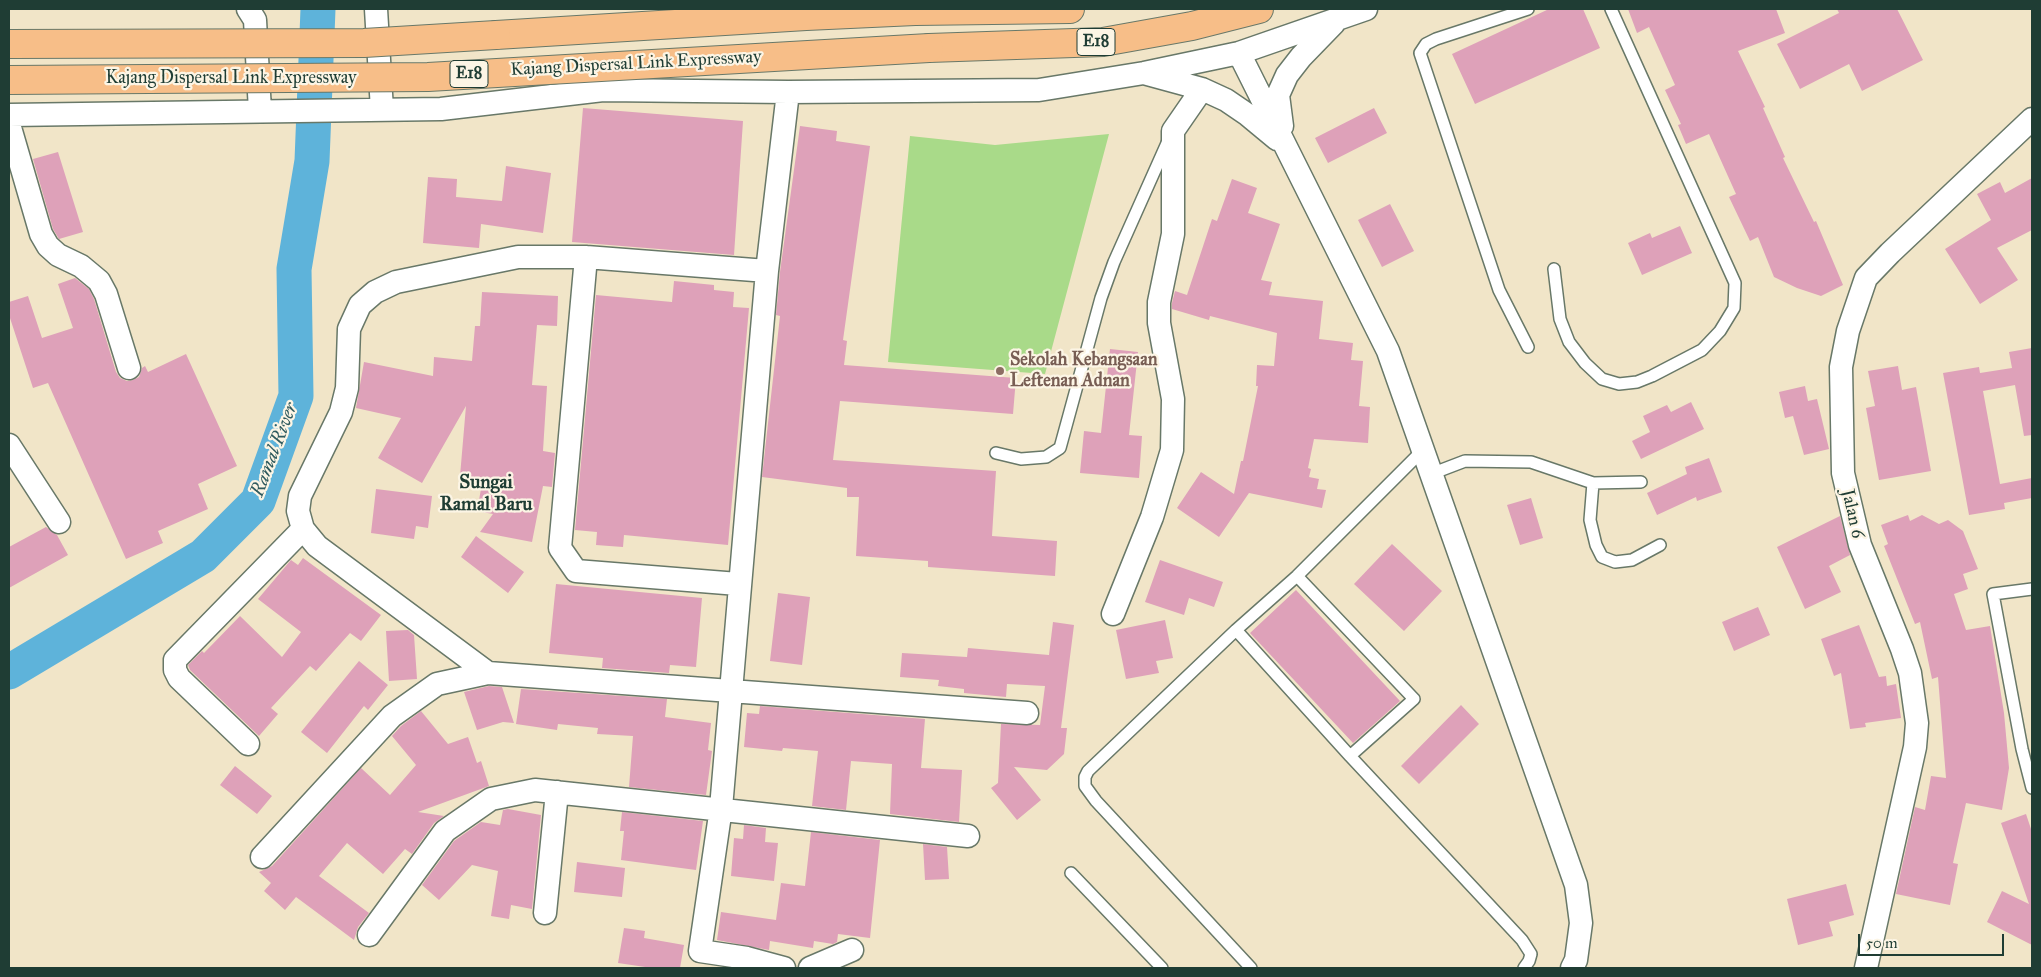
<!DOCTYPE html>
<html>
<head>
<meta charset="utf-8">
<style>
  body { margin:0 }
  #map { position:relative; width:2041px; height:977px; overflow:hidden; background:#f1e5c8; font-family:"IM FELL Great Primer",serif }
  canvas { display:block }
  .frame { position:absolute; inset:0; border:10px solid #1f3d34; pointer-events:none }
  .scale { position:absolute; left:1858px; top:934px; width:146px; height:22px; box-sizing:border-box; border:2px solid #1f3d34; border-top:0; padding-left:6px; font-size:15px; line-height:18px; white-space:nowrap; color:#1f3d34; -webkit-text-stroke:4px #fcf5e5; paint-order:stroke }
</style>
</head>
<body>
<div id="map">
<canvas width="2041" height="977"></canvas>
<div class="frame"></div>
<div class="scale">50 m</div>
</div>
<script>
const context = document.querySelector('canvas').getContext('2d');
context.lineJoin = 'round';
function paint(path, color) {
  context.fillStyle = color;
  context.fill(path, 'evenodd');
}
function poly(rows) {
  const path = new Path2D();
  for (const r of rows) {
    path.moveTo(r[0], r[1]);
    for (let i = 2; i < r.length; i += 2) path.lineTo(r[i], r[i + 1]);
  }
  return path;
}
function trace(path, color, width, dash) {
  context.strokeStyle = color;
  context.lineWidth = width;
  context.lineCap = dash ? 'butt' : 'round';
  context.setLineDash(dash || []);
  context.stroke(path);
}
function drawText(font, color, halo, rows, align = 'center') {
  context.font = font + ' "IM FELL Great Primer",serif';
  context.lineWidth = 4.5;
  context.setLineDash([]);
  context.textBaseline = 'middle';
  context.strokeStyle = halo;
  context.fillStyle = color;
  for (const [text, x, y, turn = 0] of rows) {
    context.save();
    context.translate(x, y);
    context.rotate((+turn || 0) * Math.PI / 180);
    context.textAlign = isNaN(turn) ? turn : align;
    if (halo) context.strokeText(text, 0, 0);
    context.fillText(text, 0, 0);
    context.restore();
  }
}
const green = poly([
  [1109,134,1045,374,888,362,910,136,995,145]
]);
const river = poly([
  [9,672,203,556,258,501,296,396,294,269,312,161,318,9]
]);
const building = poly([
  [1549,9,1583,9,1600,48,1475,104,1452,54],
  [1628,9,1776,9,1785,33,1738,51,1765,107,1763,108,1785,157,1783,158,1814,222,1816,221,1843,285,1821,296,1797,288,1774,277,1758,237,1750,241,1729,197,1736,194,1709,134,1686,144,1678,125,1681,124,1665,90,1675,85,1649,27,1637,33],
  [1837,9,1897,9,1923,60,1862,91,1849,64,1800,89,1777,44,1839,13],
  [583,108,743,121,734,255,572,242],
  [1374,108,1387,133,1328,163,1315,138],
  [800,126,837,131,836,141,870,146,843,340,847,341,844,365,1016,378,1013,414,840,401,833,460,996,471,992,536,1057,541,1055,576,928,567,928,561,856,556,859,497,847,497,847,488,762,477,780,316,776,315,780,272],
  [58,152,83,232,59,239,53,229,33,159],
  [506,166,551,173,543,233,481,224,479,248,423,243,428,177,457,179,456,197,502,201],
  [2032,178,2032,230,1997,248,2018,280,1980,304,1945,249,1991,220,1977,194,2000,182,2005,193],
  [1232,179,1257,188,1248,213,1280,224,1261,280,1272,282,1269,295,1323,301,1319,339,1353,343,1351,360,1363,361,1359,406,1370,407,1368,443,1314,439,1308,468,1311,469,1309,477,1319,479,1317,489,1326,490,1322,508,1249,493,1219,537,1177,508,1201,472,1234,494,1241,461,1243,461,1258,386,1256,386,1257,365,1274,366,1277,333,1210,316,1209,320,1172,309,1172,303,1175,291,1187,295,1212,219,1217,221],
  [1390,204,1414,251,1382,267,1358,220],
  [1680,226,1692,253,1642,275,1628,243,1650,233,1652,238],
  [75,278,89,289,94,299,116,372,120,378,127,381,133,380,139,377,142,368,145,366,148,372,186,354,237,466,198,484,208,509,158,531,163,543,126,559,48,383,33,388,9,315,9,302,28,296,42,338,73,328,58,284],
  [674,281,714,285,714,290,734,292,733,307,749,308,728,545,624,535,623,547,596,545,597,532,575,530,596,295,672,302],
  [482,292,558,296,557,326,537,325,532,385,547,386,543,451,555,453,552,487,543,486,532,542,480,532,493,514,477,511,483,478,460,476,466,406,422,483,378,458,401,418,356,408,364,362,433,376,434,357,472,361,475,326,480,326],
  [2032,348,2032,435,2024,436,2015,385,1983,391,2000,484,2032,478,2032,498,2004,503,2005,509,1969,515,1943,373,1979,367,1980,373,2012,368,2009,352],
  [1110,349,1138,352,1129,435,1142,436,1139,478,1080,473,1084,431,1101,433],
  [1898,366,1902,390,1916,387,1931,471,1879,480,1866,408,1875,406,1868,371],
  [1805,386,1808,401,1817,399,1829,449,1804,455,1793,416,1785,418,1779,392],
  [1691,402,1704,429,1641,459,1632,441,1650,432,1643,416,1667,405,1671,412],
  [1709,458,1722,492,1697,501,1696,497,1657,515,1647,493,1687,474,1685,467],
  [376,489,432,496,428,528,416,526,414,539,371,533],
  [1531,498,1543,538,1520,545,1507,505],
  [1908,515,1910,521,1922,515,1939,524,1948,520,1963,531,1978,569,1963,574,1968,589,1954,594,1966,630,1990,626,2004,713,2009,768,2002,810,1966,803,1953,863,1958,864,1950,905,1896,894,1915,807,1925,810,1931,776,1946,778,1938,677,1932,679,1920,622,1915,624,1884,546,1888,544,1881,525],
  [1840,516,1850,555,1829,566,1841,592,1805,609,1777,547],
  [46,527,57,535,68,555,9,588,9,547],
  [476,536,524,572,508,593,461,557],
  [1392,544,1442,591,1404,631,1354,584],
  [303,558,381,615,361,641,350,633,316,671,310,666,271,708,278,714,259,736,190,670,188,665,202,651,204,653,240,616,282,657,301,632,258,599,291,560,298,565],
  [1160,560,1223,582,1214,607,1189,598,1184,615,1145,602],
  [556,584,702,598,696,667,670,665,669,673,602,668,603,658,549,653],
  [1296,590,1400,701,1353,743,1250,633],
  [778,593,810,597,802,665,770,661],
  [1758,607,1770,635,1734,651,1722,622],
  [1165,620,1173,658,1156,661,1159,673,1126,679,1116,630],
  [1053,622,1074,625,1061,728,1067,728,1064,754,1047,770,1014,767,1041,800,1017,820,991,788,998,783,1001,724,1040,725,1045,686,1007,684,1006,697,964,693,964,689,938,686,939,680,900,677,902,653,967,657,968,648,1049,655],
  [1859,625,1879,677,1886,676,1887,686,1896,684,1901,718,1865,723,1866,727,1850,729,1841,673,1834,676,1821,639],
  [408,630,414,635,417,679,389,681,386,631],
  [359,661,388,685,368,710,364,706,327,753,301,732],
  [489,686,502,687,514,723,503,722,477,730,464,692],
  [521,689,667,699,665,717,711,723,708,750,712,751,706,795,629,787,633,736,597,734,598,728,558,724,557,730,516,724],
  [1461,705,1479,724,1419,784,1401,766],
  [760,706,925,719,921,768,962,770,959,822,890,814,892,764,851,761,846,810,812,806,818,751,783,748,782,751,744,747,747,713,759,714],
  [421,711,448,744,468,737,477,763,481,761,489,786,418,812,444,816,434,823,412,854,405,849,383,874,347,843,319,876,369,913,358,927,354,940,296,897,285,910,264,891,271,883,259,872,272,866,361,768,390,795,416,765,392,736,401,726],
  [235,766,272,796,257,814,220,785],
  [508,809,541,815,532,909,511,905,509,919,491,916,498,871,472,865,439,900,422,885,454,841,481,822,500,825,503,810],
  [622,812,703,821,696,870,621,860,624,831,620,831],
  [2026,814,2032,832,2032,945,1987,922,2002,891,2029,904,2001,823],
  [744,825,766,828,765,842,778,843,774,881,731,876,734,838,743,839],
  [811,832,880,840,870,938,838,934,837,942,833,944,814,941,813,948,770,941,769,950,717,940,721,912,776,920,781,883,805,886],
  [923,844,947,847,949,879,925,880],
  [577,862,625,868,622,897,574,892],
  [1846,884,1854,915,1829,922,1833,936,1798,945,1787,899],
  [624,928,645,931,644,938,684,945,680,968,652,968,618,963]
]);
const lane = poly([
  [1528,9,1436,39,1426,44,1420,53,1499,290,1528,347],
  [1554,269,1560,319,1569,342,1585,363,1602,379,1619,384,1637,382,1652,376,1702,350,1720,331,1734,308,1735,283,1611,9],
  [996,453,1021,459,1046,457,1060,448,1101,298,1114,262,1168,141],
  [1431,474,1465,461,1531,462,1593,483,1641,482],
  [1593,483,1590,520,1596,545,1602,557,1615,562,1632,560,1660,545],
  [2032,589,1993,594,2022,749,2032,788],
  [1236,630,1350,756,1414,699,1297,576],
  [1350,756,1522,940,1531,954,1529,961,1524,968],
  [1071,873,1162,968],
  [1251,968,1096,801,1085,786,1085,777,1088,771,1236,630,1297,576,1422,451]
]);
const street = poly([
  [248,9,255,20,260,111],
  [376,9,382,110],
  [1239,53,1388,351,1576,885,1581,923,1576,960,1572,968],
  [1147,74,1202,89,1226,100,1248,115,1277,139],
  [9,115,441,109,603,90,788,92,1039,90,1144,73,1239,53,1366,9],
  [9,124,41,234,48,246,58,255,81,266,99,281,106,294,129,368],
  [1282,126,1278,95,1287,75,1301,57,1334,23],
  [586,257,560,548,576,571,738,584],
  [9,445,59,522],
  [1113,614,1152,517,1172,450,1173,399,1159,323,1159,302,1173,234,1173,131,1202,89],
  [488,673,317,546,303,529,298,511,300,496,341,412,347,388,349,329,360,305,375,292,396,282,518,257,586,257,767,271],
  [248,744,179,678,175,670,175,660,303,529],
  [262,857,392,716,437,684,488,673,1027,713],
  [545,913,557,792],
  [369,935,445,831,491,799,535,790,968,836],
  [784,968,747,958,700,951,721,808,767,271,788,92],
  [810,968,852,950],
  [1866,968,1915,747,1917,723,1910,673,1902,649,1860,545,1843,473,1841,367,1848,331,1866,278,1890,253,2032,119]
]);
const highway = poly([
  [496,35,806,16,915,11,1070,9],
  [929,48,1103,42,1192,26,1259,9]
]);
const highwayBridge = poly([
  [9,44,364,43,496,35],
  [9,80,428,77,929,48]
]);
const markers = [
  [1000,371,5,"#8d6e63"]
];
const shields = [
  [1096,42,38],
  [469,74,38]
];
const shieldNames = [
  ["E18",1096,42],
  ["E18",469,74]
];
const streetNames = [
  ["Kajang Dispersal Link Expressway",636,64,-3],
  ["Kajang Dispersal Link Expressway",231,79],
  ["Jalan 6",1852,514,77]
];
const educationNames = [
  ["Sekolah Kebangsaan",1010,361],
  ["Leftenan Adnan",1010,382]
];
const waterNames = [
  ["Ramal River",275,450,-69]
];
const neighbourhoodNames = [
  ["Sungai",486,483],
  ["Ramal Baru",486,505]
];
paint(green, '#a9da89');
trace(river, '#5eb3da', 35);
paint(building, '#dea1b9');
trace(lane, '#687868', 14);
trace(street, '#687868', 25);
trace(highway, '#687868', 30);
trace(lane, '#fff', 11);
trace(street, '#fff', 22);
trace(highway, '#f7be88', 28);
trace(highwayBridge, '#687868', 30, []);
trace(highwayBridge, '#f7be88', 28);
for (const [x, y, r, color] of markers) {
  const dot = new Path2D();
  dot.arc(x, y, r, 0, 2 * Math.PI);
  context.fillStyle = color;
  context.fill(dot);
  trace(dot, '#fcf5e5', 2);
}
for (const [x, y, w] of shields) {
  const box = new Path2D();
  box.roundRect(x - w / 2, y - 13.5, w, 27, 4);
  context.fillStyle = '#fcf5e5';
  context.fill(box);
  trace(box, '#1f3d34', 1);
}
drawText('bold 16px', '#1f3d34', null, shieldNames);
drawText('18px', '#1f3d34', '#fcf5e5', streetNames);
drawText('bold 18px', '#785e54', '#fcf5e5', educationNames, 'left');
drawText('italic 19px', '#2f5a5e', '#fcf5e5', waterNames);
drawText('bold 19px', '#1f3d34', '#fcf5e5', neighbourhoodNames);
</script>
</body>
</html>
